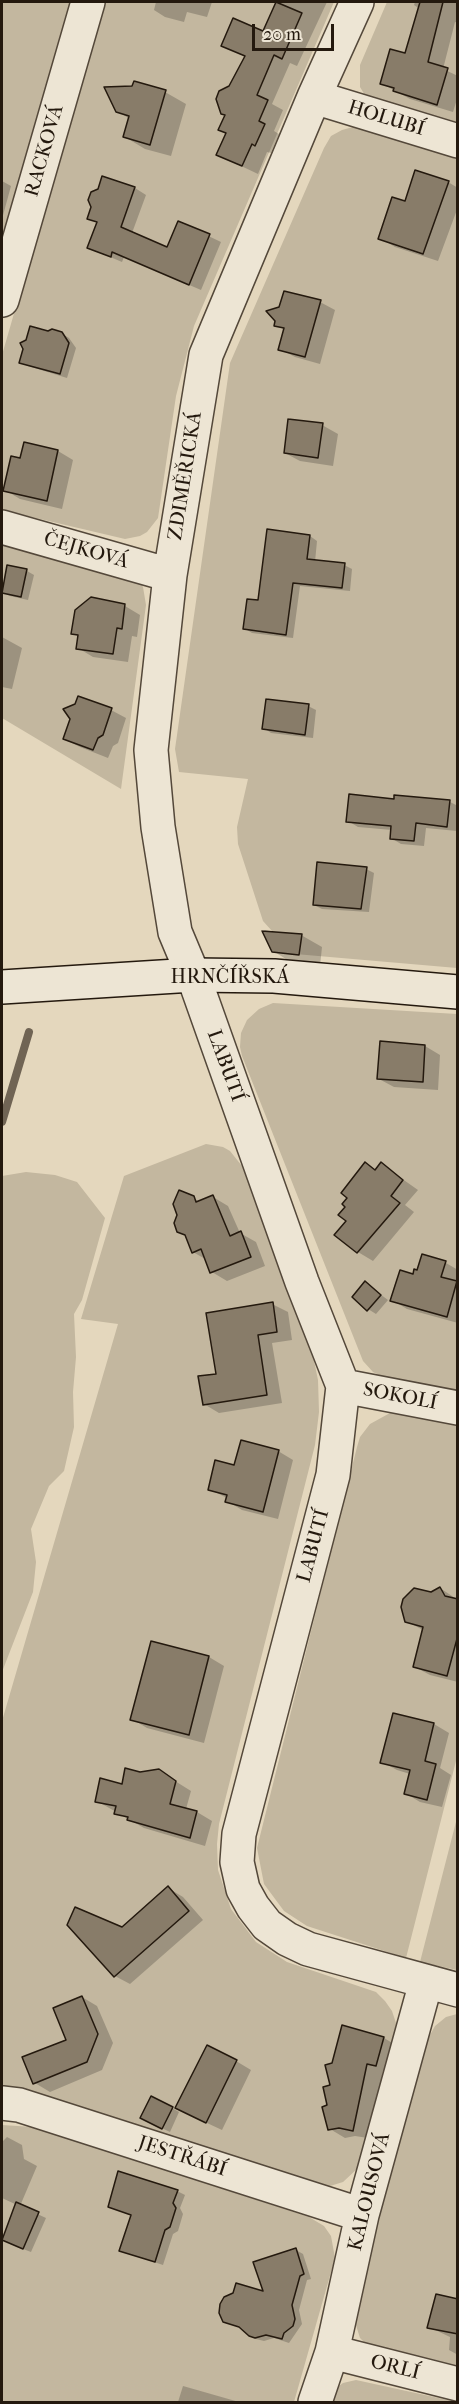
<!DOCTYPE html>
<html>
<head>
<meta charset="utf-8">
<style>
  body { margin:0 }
  #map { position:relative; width:459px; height:2404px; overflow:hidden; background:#e4d7bd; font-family:"IM FELL French Canon",serif }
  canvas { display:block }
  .frame { position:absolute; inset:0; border:3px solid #24190e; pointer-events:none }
  .scale { position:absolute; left:252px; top:24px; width:82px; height:27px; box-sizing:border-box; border:3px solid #24190e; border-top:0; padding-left:8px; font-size:18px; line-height:21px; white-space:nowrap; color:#24190e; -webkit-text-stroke:4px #ede5d4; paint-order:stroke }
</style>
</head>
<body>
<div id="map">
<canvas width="459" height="2404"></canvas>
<div class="frame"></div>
<div class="scale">20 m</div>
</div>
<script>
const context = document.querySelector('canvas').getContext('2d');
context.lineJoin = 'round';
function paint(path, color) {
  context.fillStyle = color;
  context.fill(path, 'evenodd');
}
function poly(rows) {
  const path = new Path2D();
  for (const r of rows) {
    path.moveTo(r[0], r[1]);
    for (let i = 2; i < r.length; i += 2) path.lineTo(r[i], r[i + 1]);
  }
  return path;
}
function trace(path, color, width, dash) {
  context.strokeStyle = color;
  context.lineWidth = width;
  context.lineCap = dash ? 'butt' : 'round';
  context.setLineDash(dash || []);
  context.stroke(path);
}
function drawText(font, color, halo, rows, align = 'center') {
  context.font = font + ' "IM FELL French Canon",serif';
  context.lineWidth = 5;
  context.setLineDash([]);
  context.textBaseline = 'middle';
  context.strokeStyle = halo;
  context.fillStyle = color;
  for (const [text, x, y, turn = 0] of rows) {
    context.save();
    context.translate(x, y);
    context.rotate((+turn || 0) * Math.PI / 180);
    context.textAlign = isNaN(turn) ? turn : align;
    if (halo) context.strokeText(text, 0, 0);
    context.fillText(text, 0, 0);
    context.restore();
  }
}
const green = poly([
  [2,2,72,2,2,245],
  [104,2,334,2,194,326,176,396,158,518,147,532,140,536,125,539,2,510,2,355],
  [387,2,457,2,457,130,366,97,360,87,360,65],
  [353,127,457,157,457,968,272,952,262,930,272,931,263,921,238,844,237,827,248,779,179,772,175,749,230,363,324,148,331,136,342,130],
  [2,542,140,582,143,587,146,605,121,789,2,718],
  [273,1003,457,1014,457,1393,387,1379,373,1372,363,1361,242,1056,240,1047,241,1033,247,1020,259,1009],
  [206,1144,223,1147,230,1151,242,1166,311,1346,318,1380,319,1412,315,1445,219,1824,217,1844,218,1870,231,1909,256,1942,287,1962,376,1992,385,2001,392,2011,396,2023,395,2036,358,2168,343,2182,330,2186,317,2187,2,2085,2,1721,118,1324,81,1319,124,1176],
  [26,1172,55,1175,77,1182,105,1218,82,1300,74,1314,76,1357,73,1392,74,1427,64,1471,49,1486,31,1529,36,1562,33,1592,2,1672,2,1176],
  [390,1413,401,1413,457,1425,457,1757,406,1958,307,1926,284,1911,264,1884,257,1848,357,1447,360,1437,370,1424],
  [457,1818,457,1970,420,1962],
  [457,2014,457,2371,369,2347,360,2338,354,2319,356,2303,424,2046,435,2026,446,2017],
  [2,2125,33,2127,309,2217,324,2226,331,2236,335,2258,294,2402,2,2402],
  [356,2380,457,2402,324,2402,332,2391,343,2383]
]);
const shadow = poly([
  [156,2,212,2,207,17,187,12,184,22,165,17,154,10],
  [278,2,327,2,297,66,290,63,272,104,283,110,274,131,279,134,271,153,267,152,258,174,218,155,228,134,226,115,230,87,246,57,223,45,263,33],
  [415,2,458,2,458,23,455,22,443,69,458,76,458,96,453,112,410,99,381,83,406,55,420,9,414,5],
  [134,88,165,92,186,104,171,156,145,149,125,137,130,119,117,111],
  [103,177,135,188,146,195,132,233,168,249,179,222,221,242,201,290,124,257,122,262,89,248,98,223,89,218],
  [2,181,11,186,2,219],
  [448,182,458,188,458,207,438,261,395,247,380,238,406,203],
  [320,302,335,310,320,364,295,357,280,349,285,330,276,325],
  [48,333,61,333,69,338,76,348,67,378,28,366,21,362],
  [322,425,338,434,333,466,300,461,285,453],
  [25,444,58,451,73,460,62,509,20,499,5,490,21,460],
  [310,536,317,541,315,562,344,565,352,569,350,591,300,586,293,638,252,633,244,628,259,602],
  [8,566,27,571,34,575,28,600,10,596,2,592],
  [125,606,140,615,137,637,132,636,128,662,93,657,78,648,80,637,73,633],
  [2,637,22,648,12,689,2,687],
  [308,706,316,710,313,738,271,733,264,728],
  [111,710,126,718,118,743,113,746,108,758,80,747,64,739],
  [395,800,450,802,458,806,457,831,426,828,424,846,401,844,391,838,392,830,358,827,348,821],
  [366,869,374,873,369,912,322,909,314,905],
  [301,935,322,947,320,966,294,964,273,951],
  [381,1043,425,1046,440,1055,438,1090,394,1087,379,1079],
  [365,1164,376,1170,381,1164,418,1190,405,1205,414,1212,373,1261,358,1252,348,1221,347,1206],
  [213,1197,228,1206,240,1233,256,1242,265,1266,227,1281,212,1272,207,1260,193,1252,178,1215,193,1198,200,1202],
  [423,1256,446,1263,458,1270,458,1323,407,1309,392,1300,418,1272],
  [365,1283,388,1300,376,1314,368,1309],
  [272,1304,288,1312,292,1340,272,1343,282,1403,219,1413,204,1404,218,1375],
  [278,1451,293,1460,278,1519,242,1510,227,1501,227,1498,209,1489,236,1466],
  [440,1588,458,1600,458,1682,430,1675,415,1667,423,1630,406,1621,432,1594],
  [152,1643,209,1657,224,1666,204,1743,147,1728,132,1719],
  [394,1714,434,1724,449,1733,440,1768,451,1775,442,1807,420,1802,405,1793,410,1774,397,1770,382,1762],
  [159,1771,191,1791,186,1809,197,1812,212,1821,205,1846,144,1828,97,1801,140,1773],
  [168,1888,183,1897,203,1920,130,1984,115,1976,122,1929],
  [82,1997,97,2006,113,2043,102,2070,50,2092,35,2083,68,2040],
  [384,2038,399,2047,391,2074,383,2071,368,2138,355,2136,345,2138,330,2129,329,2107,333,2064],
  [236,2061,251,2070,222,2130,192,2116],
  [172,2108,179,2112,170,2132,149,2122],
  [7,2137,22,2145,24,2159,37,2166,20,2206,46,2218,31,2252,10,2244,17,2205,2,2198,2,2142],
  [177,2191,185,2195,180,2208,183,2214,178,2231,173,2234,163,2265,121,2251,132,2216,110,2207],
  [296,2250,303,2254,311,2279,307,2280,299,2310,302,2324,289,2343,274,2338,264,2341,256,2339,243,2329,224,2321,265,2293],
  [437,2296,458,2299,458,2355,449,2350,450,2337,429,2327],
  [183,2386,239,2402,178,2402]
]);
const stream = poly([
  [2,1122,29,1032]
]);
const building = poly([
  [276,2,302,13,282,59,274,55,257,95,268,100,259,121,265,124,255,146,252,144,242,166,216,155,226,133,218,130,225,115,221,114,216,99,219,91,229,86,245,56,221,46,233,18,263,31,276,2],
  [420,2,443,2,428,62,448,68,437,105,393,91,394,88,380,84,390,49,405,53,420,2],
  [134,81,166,90,150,145,123,137,129,116,116,112,104,87,132,86,134,81],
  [415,170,449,181,423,254,378,239,392,197,405,201,415,170],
  [102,176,135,187,121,227,167,247,178,221,210,234,189,285,112,252,111,257,87,248,97,222,87,219,91,207,88,200,91,192,98,189,102,176],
  [284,291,321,300,305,357,278,350,284,328,274,326,275,321,266,311,279,307,284,291],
  [30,326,48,331,52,329,62,332,69,343,60,374,19,363,23,349,20,343,26,340,30,326],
  [288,419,323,423,318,458,284,453,288,419],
  [24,442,58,450,47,501,3,491,11,456,20,458,24,442],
  [267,529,310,535,307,559,345,563,342,588,293,583,286,635,243,629,247,599,258,600,267,529],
  [7,565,27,569,21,597,2,593,7,565],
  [91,597,125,604,122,629,117,628,113,654,76,649,78,635,71,634,75,610,91,597],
  [78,696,112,708,103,735,98,738,93,750,63,739,70,719,63,709,75,704,78,696],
  [266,699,309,704,305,735,262,729,266,699],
  [349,794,394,799,394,795,450,800,447,827,416,823,414,841,390,839,391,826,346,822,349,794],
  [317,862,367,867,361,909,313,905,317,862],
  [262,931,302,934,299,955,272,952,262,931],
  [380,1041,425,1045,423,1082,377,1079,380,1041],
  [365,1162,375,1170,381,1162,403,1180,391,1196,400,1203,357,1253,334,1235,346,1221,338,1215,345,1207,342,1204,347,1198,341,1193,365,1162],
  [179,1190,194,1196,196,1202,213,1195,230,1236,241,1231,251,1257,210,1273,201,1249,192,1253,185,1235,177,1232,174,1223,177,1215,173,1204,179,1190],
  [422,1254,446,1261,441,1277,457,1281,447,1317,390,1301,400,1270,413,1274,414,1269,417,1270,422,1254],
  [365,1281,381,1295,367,1311,352,1297,365,1281],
  [273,1302,277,1332,258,1335,267,1395,203,1405,198,1376,216,1374,206,1313,273,1302],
  [241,1440,279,1450,263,1512,225,1502,227,1495,208,1490,215,1460,234,1465,241,1440],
  [440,1587,445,1596,458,1599,458,1635,447,1676,413,1667,423,1627,405,1622,401,1607,403,1599,414,1588,431,1592,440,1587],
  [151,1641,209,1656,189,1735,130,1720,151,1641],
  [393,1713,434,1723,425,1761,436,1764,427,1800,404,1794,410,1770,380,1763,393,1713],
  [125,1768,140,1772,159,1769,176,1781,170,1804,197,1811,190,1838,127,1820,128,1817,114,1814,116,1806,95,1802,100,1778,122,1784,125,1768],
  [168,1886,189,1911,114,1977,67,1925,75,1907,122,1927,168,1886],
  [82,1996,98,2034,87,2062,33,2084,22,2057,66,2040,53,2008,82,1996],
  [342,2025,384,2037,376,2066,367,2064,353,2131,339,2128,328,2130,322,2107,327,2105,323,2087,330,2085,325,2065,332,2063,342,2025],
  [207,2045,237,2060,206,2123,175,2108,207,2045],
  [151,2096,173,2107,162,2129,140,2118,151,2096],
  [118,2171,178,2190,173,2203,176,2208,170,2227,165,2230,155,2262,119,2251,131,2215,108,2207,118,2171],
  [16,2202,39,2212,23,2249,2,2240,16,2202],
  [296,2248,304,2274,300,2276,292,2305,295,2319,293,2326,284,2333,282,2339,266,2335,255,2338,249,2336,239,2327,223,2322,219,2313,220,2304,224,2297,233,2293,236,2283,263,2291,253,2262,296,2248],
  [436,2294,458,2299,458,2334,427,2328,436,2294]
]);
const street = poly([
  [357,2,314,97,206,355,170,575,151,750,158,827,175,932,193,975,302,1282,343,1386,333,1475,239,1834,237,1862,243,1889,253,1907,267,1925,287,1939,308,1949,458,1990],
  [314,97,458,141],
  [2,300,88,2],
  [2,527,170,575],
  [343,1386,458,1408],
  [2,2103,19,2105,362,2215],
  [332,2352,458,2384],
  [315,2402,332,2352,362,2215,426,1982]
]);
const secondary = poly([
  [2,987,193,975,274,976,458,992]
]);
const streetNames = [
  ["HOLUBÍ",386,119,17],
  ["RACKOVÁ",45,151,-74],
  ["ZDIMĚŘICKÁ",186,476,-81],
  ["ČEJKOVÁ",86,551,16],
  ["HRNČÍŘSKÁ",230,978],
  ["LABUTÍ",225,1066,70],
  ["SOKOLÍ",400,1397,11],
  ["LABUTÍ",314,1546,-75],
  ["JESTŘÁBÍ",182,2157,18],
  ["KALOUSOVÁ",370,2192,-76],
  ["ORLÍ",395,2368,14]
];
paint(green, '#c3b79f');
paint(shadow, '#0003');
trace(stream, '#706454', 8);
paint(building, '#887c69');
trace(building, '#24190e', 1.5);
trace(street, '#54483a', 36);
trace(secondary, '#24190e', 36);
trace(street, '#ede5d4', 33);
trace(secondary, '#ede5d4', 33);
drawText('20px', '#24190e', '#ede5d4', streetNames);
</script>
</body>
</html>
